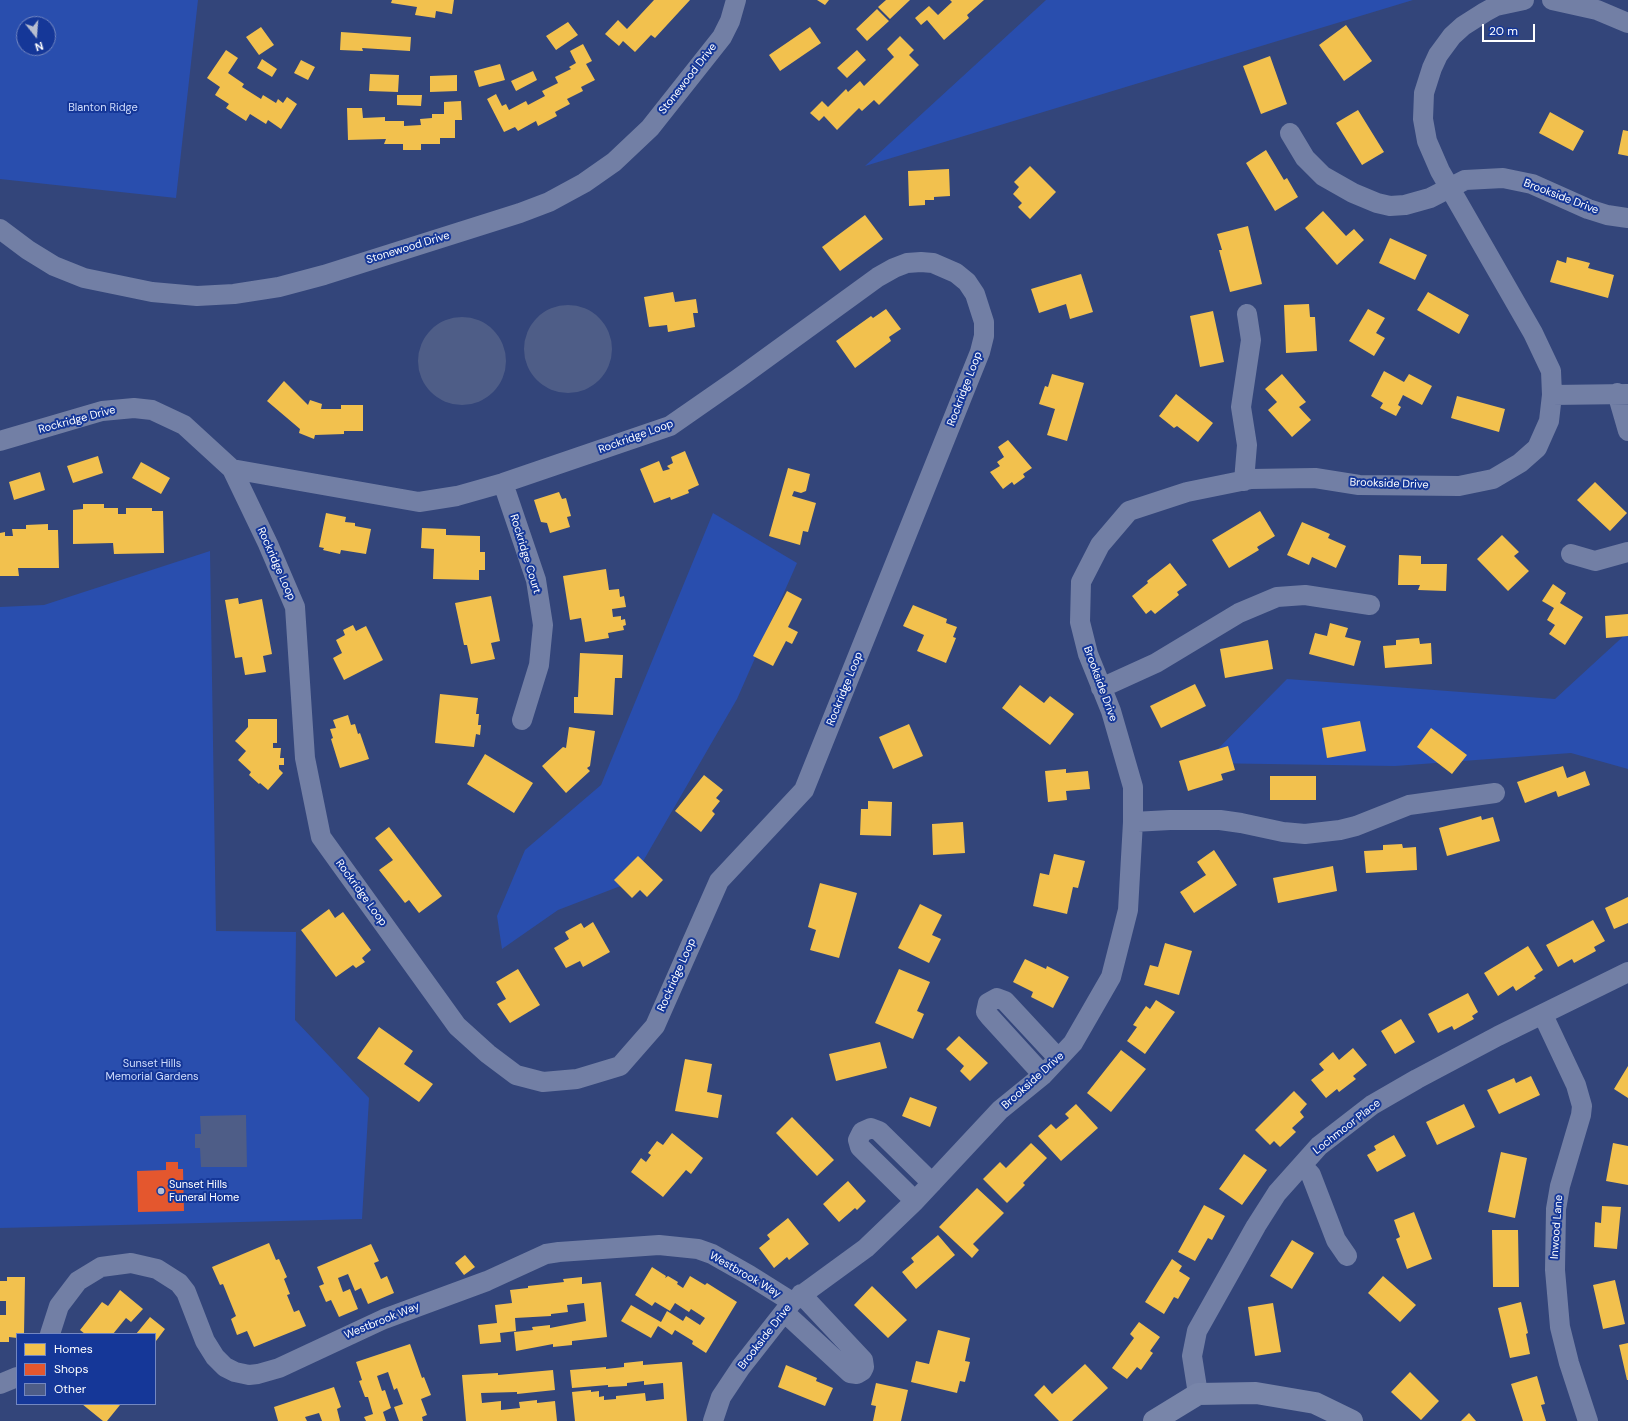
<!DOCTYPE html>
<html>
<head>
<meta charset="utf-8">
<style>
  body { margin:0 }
  #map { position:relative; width:1628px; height:1421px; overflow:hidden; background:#33457a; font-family:"DM Sans",sans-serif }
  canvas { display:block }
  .legend { position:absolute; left:16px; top:1333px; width:140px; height:72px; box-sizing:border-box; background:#153798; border:1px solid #7387c1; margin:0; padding:5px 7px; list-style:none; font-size:12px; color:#fff }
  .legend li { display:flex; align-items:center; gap:8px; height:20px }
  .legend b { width:20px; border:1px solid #7387c1 }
  .north { position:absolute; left:16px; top:16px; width:40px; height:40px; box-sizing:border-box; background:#153798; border:1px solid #7387c1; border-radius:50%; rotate:163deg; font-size:11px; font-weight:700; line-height:16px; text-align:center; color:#fff }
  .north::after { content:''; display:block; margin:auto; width:14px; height:18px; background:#b8bed0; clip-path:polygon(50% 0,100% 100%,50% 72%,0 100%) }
  .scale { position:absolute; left:1482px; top:24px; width:53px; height:18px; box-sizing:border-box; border:2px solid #fff; border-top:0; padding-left:5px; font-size:12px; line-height:14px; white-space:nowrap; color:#fff; -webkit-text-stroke:3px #153798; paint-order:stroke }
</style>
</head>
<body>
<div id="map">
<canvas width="1628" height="1421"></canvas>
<ul class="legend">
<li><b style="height:11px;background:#f2c14e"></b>Homes</li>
<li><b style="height:11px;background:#e4572e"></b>Shops</li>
<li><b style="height:11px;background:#4e5d87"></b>Other</li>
</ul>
<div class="north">N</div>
<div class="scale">20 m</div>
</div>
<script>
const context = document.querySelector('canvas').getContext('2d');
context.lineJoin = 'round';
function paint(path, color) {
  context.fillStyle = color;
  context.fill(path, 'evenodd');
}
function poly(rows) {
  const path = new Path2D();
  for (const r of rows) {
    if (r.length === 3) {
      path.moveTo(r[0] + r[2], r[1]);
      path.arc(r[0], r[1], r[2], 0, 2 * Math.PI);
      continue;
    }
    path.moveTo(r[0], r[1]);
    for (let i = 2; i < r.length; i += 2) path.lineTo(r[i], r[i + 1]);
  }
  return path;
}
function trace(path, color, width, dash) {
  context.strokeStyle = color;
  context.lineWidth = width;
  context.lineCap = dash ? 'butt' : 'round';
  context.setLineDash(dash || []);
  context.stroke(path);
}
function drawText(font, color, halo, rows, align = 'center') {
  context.font = font + ' "DM Sans",sans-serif';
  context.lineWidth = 4;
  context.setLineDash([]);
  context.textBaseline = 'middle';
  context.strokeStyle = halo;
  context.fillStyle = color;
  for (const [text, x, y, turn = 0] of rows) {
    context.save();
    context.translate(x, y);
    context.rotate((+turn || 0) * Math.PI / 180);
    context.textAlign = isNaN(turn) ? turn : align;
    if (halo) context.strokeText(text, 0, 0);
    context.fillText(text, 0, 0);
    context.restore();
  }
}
const green = poly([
  [0,0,198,0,176,198,0,179],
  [24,24,48,24,48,48,24,48],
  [1046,0,1413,0,865,166],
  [713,513,797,563,737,699,631,882,558,910,502,949,497,916,525,850,601,785],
  [210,551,216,931,296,932,295,1020,369,1098,362,1219,0,1228,0,607,44,605],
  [1628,632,1628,769,1571,753,1395,766,1204,763,1287,679,1555,699]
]);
const homes = poly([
  [392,0,454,0,452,14,436,11,435,18,415,15,417,7,391,3],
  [654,0,690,0,655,38,651,35,635,52,623,41,619,46,605,34,618,20,627,29],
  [817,0,829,0,825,5],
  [886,0,910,0,890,19,878,7],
  [950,0,984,0,967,15,969,18,944,40,927,20,921,25,915,18,929,6,938,15,952,2],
  [877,9,889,21,867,41,856,29],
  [568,22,578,35,556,50,546,36],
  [1346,25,1372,61,1344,81,1319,45],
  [261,27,274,45,259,55,246,37],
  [810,27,821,43,780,71,769,55],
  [341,32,411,37,410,51,362,48,363,51,340,50],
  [900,36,914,50,909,55,919,65,879,105,874,100,862,111,859,108,837,130,824,116,819,121,810,113,822,101,828,107,846,89,848,92,860,81,864,86,894,57,887,49],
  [583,44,592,61,586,64,595,80,581,87,583,91,567,99,570,104,555,112,557,116,538,126,536,121,518,131,515,127,504,132,487,99,496,94,502,106,506,104,509,110,526,101,528,105,545,96,542,91,558,83,555,77,571,69,569,67,576,63,570,51],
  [226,50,238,58,228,73,244,84,242,87,261,99,263,95,276,103,278,99,283,103,287,97,297,104,281,129,268,120,266,124,250,114,246,121,226,108,229,104,215,95,220,87,207,78],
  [857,50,866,60,847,78,837,68],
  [1270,56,1287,104,1261,114,1243,66],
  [262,59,277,69,272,77,257,68],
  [301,60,315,67,308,80,294,73],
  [500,64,505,80,479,87,474,71],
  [533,71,537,80,516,91,511,81],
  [370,74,399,75,398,92,369,91],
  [457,75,457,91,430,92,430,76],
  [397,95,422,95,421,106,397,105],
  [461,101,462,120,455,120,455,138,440,138,440,144,421,144,421,150,403,150,403,144,384,144,386,139,348,140,347,108,362,108,363,118,385,117,385,121,404,121,404,126,421,125,420,119,432,118,432,114,444,114,444,102],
  [1358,110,1384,152,1362,165,1336,123],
  [1550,112,1584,131,1573,151,1539,133],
  [1623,130,1628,131,1628,156,1618,154],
  [1266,150,1284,180,1287,178,1298,197,1275,211,1246,163],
  [1030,166,1056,192,1030,219,1018,207,1022,203,1013,194,1019,187,1014,182],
  [949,169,950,196,934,197,934,200,925,200,925,205,909,206,908,171],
  [1323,211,1346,236,1354,229,1364,240,1337,265,1305,228],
  [865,215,883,239,840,271,822,247],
  [1248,226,1262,284,1230,292,1219,250,1222,250,1217,234],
  [1390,238,1427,255,1415,280,1379,263],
  [1567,257,1590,263,1588,268,1614,275,1608,298,1550,282,1557,260,1566,263],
  [1081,274,1093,312,1070,319,1066,304,1039,313,1031,289],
  [673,292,675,302,696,299,698,313,693,313,695,327,668,332,667,325,649,327,644,297],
  [1428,292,1469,315,1459,334,1417,310],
  [1309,304,1310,317,1315,317,1317,351,1286,353,1284,305],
  [886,309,901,329,889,337,891,341,855,368,836,341,871,316,873,318],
  [1368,309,1385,318,1376,333,1385,338,1374,356,1349,341],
  [1213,311,1224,362,1200,367,1190,316],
  [1384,371,1404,382,1409,374,1432,386,1422,405,1403,395,1398,405,1401,407,1396,416,1380,408,1383,403,1371,396],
  [1052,374,1084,383,1067,441,1047,435,1055,409,1039,404,1045,386,1048,387],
  [1282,374,1306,402,1299,407,1311,420,1292,437,1268,410,1277,402,1265,389],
  [284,381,308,405,310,400,322,404,321,409,341,409,341,405,363,405,363,431,344,431,344,434,315,435,314,439,299,433,300,429,267,401],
  [1176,394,1213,423,1198,442,1177,426,1174,428,1159,416],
  [1457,396,1505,409,1499,432,1451,418],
  [1008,440,1032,468,1023,474,1025,477,1014,485,1012,482,1003,489,990,472,1000,466,997,462,1004,457,998,447],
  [685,451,699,485,688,490,689,493,671,500,670,497,654,503,640,469,659,461,663,471,670,469,667,466,673,463,671,457],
  [98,456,103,473,73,483,67,466],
  [141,462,170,478,161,494,132,478],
  [788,468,810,474,806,491,801,493,794,491,792,496,816,503,808,532,803,531,800,545,769,536],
  [40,472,45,490,14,500,9,482],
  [1595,482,1627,513,1610,531,1577,500],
  [559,492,562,499,566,498,571,516,567,517,570,527,550,533,547,523,541,522,534,500],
  [83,504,104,504,104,508,118,508,118,514,126,514,126,508,152,508,152,511,163,511,164,553,114,554,113,543,73,544,73,510,83,509],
  [1260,511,1275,536,1257,547,1259,550,1229,568,1212,540],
  [326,513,346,517,345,522,355,523,355,526,371,529,366,554,341,550,340,554,323,550,324,548,319,547],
  [1302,522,1330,534,1328,538,1346,546,1336,568,1312,557,1309,565,1287,555],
  [48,524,48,530,58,530,59,568,18,568,19,576,0,576,0,533,5,532,5,536,13,536,12,529,26,529,26,525],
  [422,528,446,529,446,535,480,536,480,552,485,552,485,570,479,570,479,580,433,579,434,549,421,548],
  [1502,535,1519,552,1514,556,1529,571,1508,591,1477,559],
  [1399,555,1421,556,1421,564,1447,564,1446,591,1418,590,1420,585,1398,585],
  [1170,563,1187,585,1177,592,1179,595,1155,614,1151,610,1146,614,1132,596,1148,583,1147,581],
  [606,569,609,590,619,589,620,597,624,596,626,607,612,609,613,617,621,616,621,620,625,619,626,625,623,626,624,630,608,633,609,638,585,642,581,618,570,620,563,576],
  [1553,584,1566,593,1560,603,1583,617,1565,645,1549,634,1555,625,1547,620,1554,608,1542,601],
  [787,591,802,599,788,627,798,632,792,644,786,641,773,666,753,656],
  [491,596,500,641,491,643,495,659,471,664,467,645,464,645,455,603],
  [238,598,239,604,262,599,272,654,263,656,266,672,245,675,242,657,235,658,225,600],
  [913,605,947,619,946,623,957,627,953,637,956,638,946,663,917,651,924,635,903,626],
  [1628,614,1628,636,1606,638,1605,616],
  [1330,623,1348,628,1345,637,1361,641,1354,666,1309,654,1315,633,1327,636],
  [353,625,356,631,366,626,383,660,344,680,333,658,342,653,336,640,345,635,343,630],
  [1419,638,1420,644,1431,643,1432,664,1385,668,1383,646,1396,645,1396,640],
  [1268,640,1273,669,1225,678,1220,649],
  [580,653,623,655,622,678,615,678,613,715,574,713,574,697,578,697],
  [1195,684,1206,706,1161,728,1150,706],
  [1020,685,1044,703,1050,696,1074,714,1050,745,1002,708],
  [440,694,478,698,476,714,479,714,478,725,481,725,480,735,476,734,474,747,435,743],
  [348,715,351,725,355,724,358,734,360,733,369,759,340,768,331,739,333,738,330,729,336,728,333,720],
  [248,719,277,719,277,743,273,743,273,748,281,748,280,758,284,758,284,765,279,765,279,769,283,773,268,790,260,783,259,784,249,775,251,772,238,760,246,751,235,741,248,727],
  [1360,721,1366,751,1327,758,1322,728],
  [909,724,923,756,893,769,879,737],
  [569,727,595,731,590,766,587,768,590,771,566,793,542,766,563,747,566,748],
  [1431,728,1467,755,1452,774,1417,747],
  [1228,746,1235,770,1221,774,1223,780,1188,791,1179,761],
  [485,754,533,783,514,813,467,784],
  [1563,766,1567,778,1585,771,1590,785,1558,797,1556,791,1525,803,1517,782],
  [1066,769,1066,773,1088,771,1090,789,1066,791,1067,800,1048,802,1045,771],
  [704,775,723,790,716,798,720,801,712,811,715,814,701,832,675,811],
  [1270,776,1316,776,1316,800,1270,800],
  [868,801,892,802,891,836,860,835,861,809,868,809],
  [1481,816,1482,820,1493,817,1500,841,1447,856,1439,828],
  [963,822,965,853,933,855,932,824],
  [389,827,442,896,419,913,409,900,405,903,379,870,393,860,375,838],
  [1402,844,1403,848,1416,847,1417,870,1366,873,1364,851,1383,850,1383,845],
  [1214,850,1237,885,1194,913,1180,892,1206,875,1197,862],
  [1054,854,1085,861,1078,888,1073,887,1067,914,1033,906,1040,873,1049,875],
  [638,856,663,880,647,897,640,890,632,898,614,880],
  [1333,866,1337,891,1278,903,1273,878],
  [820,883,857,893,839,958,810,950,816,930,808,927],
  [1628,897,1628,923,1614,929,1605,908],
  [920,904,942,915,932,935,941,939,929,963,898,948],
  [329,909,335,918,343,912,371,950,362,958,365,962,356,968,353,965,336,977,301,930],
  [1593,920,1605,941,1594,947,1596,951,1574,963,1572,959,1558,967,1546,945],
  [593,922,610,952,583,967,580,961,566,968,554,948,569,939,565,932,581,923,584,928],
  [1165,943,1192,951,1179,995,1144,985,1150,965,1158,967],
  [1528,946,1543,970,1534,976,1536,978,1516,991,1513,986,1498,996,1484,973],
  [1025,959,1046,969,1047,966,1069,977,1053,1008,1031,997,1033,992,1013,982],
  [518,969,540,1005,510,1023,497,1004,506,999,496,982],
  [899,969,930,982,917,1011,924,1014,913,1039,875,1023],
  [1468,993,1478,1012,1472,1016,1474,1019,1454,1030,1452,1026,1438,1033,1428,1014],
  [1156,1000,1175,1012,1145,1054,1127,1041,1137,1027,1133,1025,1146,1006,1150,1009],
  [1401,1019,1415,1042,1395,1054,1381,1031],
  [379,1027,413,1051,404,1064,433,1084,419,1102,357,1058],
  [959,1036,988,1063,970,1081,960,1071,964,1066,946,1049],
  [880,1042,887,1068,836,1081,829,1054],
  [1353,1048,1367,1065,1353,1076,1356,1079,1339,1092,1337,1089,1326,1098,1311,1080,1324,1070,1319,1064,1333,1052,1339,1060],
  [1121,1050,1146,1069,1111,1112,1087,1093],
  [685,1059,712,1064,707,1092,722,1095,718,1118,675,1111],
  [1628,1066,1628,1098,1614,1089],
  [1531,1076,1540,1095,1499,1114,1487,1090,1514,1078,1516,1083],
  [1294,1091,1307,1104,1300,1112,1304,1117,1292,1128,1296,1132,1280,1147,1274,1141,1270,1145,1255,1130],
  [910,1097,937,1107,930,1127,902,1116],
  [1076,1104,1098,1128,1061,1161,1038,1136,1051,1124,1056,1129,1069,1118,1065,1114],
  [1464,1104,1475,1127,1437,1145,1426,1122],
  [792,1117,834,1160,817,1176,776,1133],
  [672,1133,703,1158,691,1174,686,1170,663,1197,631,1172,641,1158,646,1162,651,1155,648,1153,657,1141,663,1145],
  [1394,1135,1406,1156,1377,1172,1367,1155,1376,1150,1374,1146],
  [1031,1143,1047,1158,1023,1183,1025,1185,1007,1203,983,1179,1000,1162,1006,1168],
  [1613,1143,1628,1146,1628,1185,1606,1181],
  [1501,1152,1527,1158,1515,1218,1488,1212],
  [1244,1154,1267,1170,1242,1205,1219,1189],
  [848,1181,866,1201,857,1210,855,1208,839,1222,823,1204],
  [977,1188,1004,1213,973,1244,979,1250,972,1258,939,1227],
  [1204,1205,1225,1216,1212,1240,1208,1238,1195,1261,1178,1252],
  [1602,1206,1621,1207,1617,1249,1594,1247,1595,1222,1601,1223],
  [1414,1212,1432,1259,1407,1269,1396,1239,1400,1237,1394,1220],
  [788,1218,809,1244,789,1260,787,1257,774,1268,759,1248,770,1239,767,1235],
  [1492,1230,1518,1230,1519,1287,1493,1287],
  [938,1235,955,1255,916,1289,902,1272,914,1262,911,1258],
  [1292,1240,1314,1253,1292,1289,1270,1276],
  [269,1243,276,1260,279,1259,287,1277,284,1279,290,1294,287,1295,294,1312,299,1310,306,1326,254,1347,247,1331,237,1335,231,1319,236,1316,223,1284,220,1285,212,1267],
  [371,1244,379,1261,374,1263,381,1279,387,1276,394,1293,368,1304,361,1288,355,1291,348,1274,338,1278,343,1292,350,1289,358,1309,339,1317,331,1300,326,1302,319,1286,324,1284,317,1267],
  [465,1255,475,1267,464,1275,455,1263],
  [1172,1259,1182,1266,1179,1271,1190,1278,1178,1299,1174,1297,1164,1314,1145,1302],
  [652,1267,666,1276,665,1278,668,1276,678,1282,677,1284,683,1288,690,1276,705,1285,707,1283,737,1302,706,1353,692,1344,693,1341,675,1330,672,1335,658,1326,651,1338,621,1321,631,1305,661,1322,667,1311,683,1321,686,1316,700,1325,705,1318,691,1309,689,1312,675,1303,670,1311,655,1302,652,1306,635,1295],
  [1383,1276,1416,1305,1400,1322,1368,1293],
  [7,1277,25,1277,24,1334,17,1334,17,1338,9,1337,9,1342,0,1342,0,1315,6,1315,6,1301,0,1301,0,1281,7,1281],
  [582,1277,582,1284,601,1282,607,1337,572,1341,572,1345,553,1347,553,1344,516,1351,514,1332,533,1330,532,1327,550,1325,550,1328,586,1321,584,1303,567,1305,568,1312,551,1314,551,1316,515,1318,516,1331,500,1333,501,1342,480,1344,478,1325,497,1323,495,1305,512,1303,510,1290,528,1288,528,1286,564,1282,563,1279],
  [1615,1280,1625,1324,1603,1329,1593,1285],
  [872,1286,907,1320,888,1338,854,1305],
  [120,1290,143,1309,131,1322,126,1318,113,1334,85,1334,80,1330,102,1302,108,1306],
  [1521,1302,1528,1333,1526,1334,1530,1354,1510,1358,1498,1308],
  [1273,1303,1281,1352,1255,1356,1248,1307],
  [150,1317,165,1329,156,1341,155,1334,136,1334],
  [1139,1322,1160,1337,1150,1351,1153,1353,1141,1370,1137,1367,1127,1379,1112,1368,1134,1338,1130,1334],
  [938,1330,970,1338,965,1361,970,1362,965,1382,960,1381,957,1393,911,1382,916,1361,929,1364],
  [1628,1343,1628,1380,1627,1380,1619,1345],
  [410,1344,422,1378,424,1377,431,1395,421,1399,427,1415,422,1417,423,1421,399,1421,394,1407,403,1404,397,1388,394,1390,388,1372,377,1376,382,1391,385,1390,391,1408,383,1412,386,1421,366,1421,364,1417,373,1414,368,1397,365,1397,359,1381,362,1380,356,1362],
  [643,1361,643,1365,682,1362,687,1421,575,1421,572,1392,591,1390,591,1392,599,1391,599,1397,604,1396,604,1400,616,1399,616,1396,645,1393,646,1401,664,1399,663,1383,644,1385,644,1381,627,1383,627,1386,608,1387,608,1385,572,1388,570,1370,606,1367,606,1369,624,1367,624,1363],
  [1085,1364,1108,1388,1072,1421,1059,1421,1034,1395,1044,1385,1052,1394],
  [786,1365,817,1378,816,1381,833,1388,825,1406,778,1387],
  [553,1370,555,1390,517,1394,517,1392,481,1393,482,1403,501,1401,501,1410,520,1408,519,1402,537,1400,537,1403,555,1401,557,1421,466,1421,462,1375,498,1373,498,1375],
  [1410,1372,1439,1401,1421,1420,1391,1392],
  [1537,1376,1545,1404,1541,1405,1546,1421,1523,1421,1511,1384],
  [876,1383,908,1390,901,1421,873,1421,876,1406,871,1405],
  [334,1387,341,1407,337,1409,340,1421,322,1421,319,1413,305,1417,307,1421,278,1421,274,1407],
  [82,1404,119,1404,120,1405,107,1421,103,1421],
  [1469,1413,1476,1421,1461,1421]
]);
const shops = poly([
  [166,1162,178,1162,178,1169,183,1169,184,1211,138,1212,137,1171,166,1170]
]);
const building = poly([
  [568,349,44],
  [462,361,44],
  [246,1115,247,1167,201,1167,200,1148,195,1148,195,1134,201,1134,200,1116]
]);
const street = poly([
  [1552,0,1597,10,1628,23],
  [1290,133,1305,158,1323,176,1353,193,1377,203,1390,206,1405,205,1430,198,1465,180,1503,178,1532,184,1588,209,1607,215,1628,218],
  [0,229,28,250,54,266,84,278,152,292,197,296,234,294,279,287,324,275,520,213,549,202,584,183,614,162,650,128,722,37,730,21,736,0],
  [1617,393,1628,431],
  [1552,395,1628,394],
  [0,441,102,411,134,408,152,410,184,425,232,469,268,544,295,607,305,758,321,837,457,1026,488,1054,516,1075,543,1082,577,1079,620,1066,655,1026,719,881,804,790,980,352,984,336,984,322,975,294,967,282,956,273,933,263,921,262,907,263,894,268,878,277,739,378,670,426,503,483,457,496,419,502,232,469],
  [1244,481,1247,445,1241,407,1251,340,1247,314],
  [503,483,536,580,543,625,539,665,522,720],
  [1571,554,1595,561,1628,552],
  [1101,688,1156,663,1239,613,1277,597,1305,595,1370,605],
  [1133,822,1170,820,1220,820,1241,823,1283,832,1305,834,1340,830,1356,826,1409,805,1495,793],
  [1543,1015,1576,1085,1582,1106,1581,1115,1560,1186,1556,1209,1555,1270,1560,1327,1569,1363,1588,1421],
  [1043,1075,990,1017,986,1012,988,1003,997,998,1005,1001,1058,1058],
  [1302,1165,1311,1175,1336,1240,1347,1256],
  [915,1201,860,1147,858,1140,862,1132,871,1128,879,1131,932,1183],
  [784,1312,850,1373,857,1374,862,1371,864,1367,863,1360,801,1294],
  [50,1334,59,1306,78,1281,101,1267,131,1263,157,1269,179,1283,186,1292,205,1341,215,1357,225,1367,235,1372,249,1375,258,1374,279,1368,384,1319,487,1281,546,1254,559,1252,659,1245,698,1249,712,1254,749,1275,792,1302],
  [0,1384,17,1377],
  [1198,1394,1192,1356,1197,1331,1256,1226,1277,1193,1319,1146,1372,1105,1417,1079,1498,1036,1628,972],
  [713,1421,721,1397,741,1367,792,1302,866,1248,915,1201,1000,1110,1043,1075,1073,1043,1111,977,1128,910,1133,822,1133,787,1111,711,1088,654,1080,622,1081,582,1100,545,1129,511,1187,492,1251,479,1315,478,1359,485,1459,486,1493,479,1520,463,1537,448,1549,421,1552,395,1551,371,1533,333,1440,171,1427,141,1423,119,1424,93,1432,68,1438,55,1452,36,1463,26,1485,12,1496,6,1524,0]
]);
const secondary = poly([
  [1154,1421,1198,1394,1256,1393,1315,1403,1352,1421]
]);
const markers = [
  [161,1191,4,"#b8bed0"]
];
const streetNames = [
  ["Stonewood Drive",688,79,-52],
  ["Brookside Drive",1561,197,21],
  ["Stonewood Drive",408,248,-17],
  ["Rockridge Loop",965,389,-69],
  ["Rockridge Drive",77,420,-15],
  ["Rockridge Loop",636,437,-20],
  ["Brookside Drive",1389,484,2],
  ["Rockridge Court",525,554,73],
  ["Rockridge Loop",276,564,66],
  ["Brookside Drive",1100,684,70],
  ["Rockridge Loop",845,689,-68],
  ["Rockridge Loop",361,893,54],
  ["Rockridge Loop",677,975,-66],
  ["Brookside Drive",1033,1081,-42],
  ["Lochmoor Place",1347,1127,-38],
  ["Inwood Lane",1557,1227,-86],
  ["Westbrook Way",745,1275,30],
  ["Westbrook Way",382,1321,-22],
  ["Brookside Drive",765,1337,-52]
];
const parkNames = [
  ["Blanton Ridge",103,108],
  ["Sunset Hills",152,1064],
  ["Memorial Gardens",152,1077]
];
const poiNames = [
  ["Sunset Hills",169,1185],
  ["Funeral Home",169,1198]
];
paint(green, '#294eae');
paint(homes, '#f2c14e');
paint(shops, '#e4572e');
paint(building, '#4e5d87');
trace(street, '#727fa5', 20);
trace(secondary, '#7885a9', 22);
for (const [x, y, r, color] of markers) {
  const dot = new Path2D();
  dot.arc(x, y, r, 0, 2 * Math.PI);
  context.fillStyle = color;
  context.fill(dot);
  trace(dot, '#153798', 1.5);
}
drawText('11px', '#fff', '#153798', streetNames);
drawText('11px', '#cfdcfc', '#153798', parkNames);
drawText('11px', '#fff', '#153798', poiNames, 'left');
</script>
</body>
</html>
